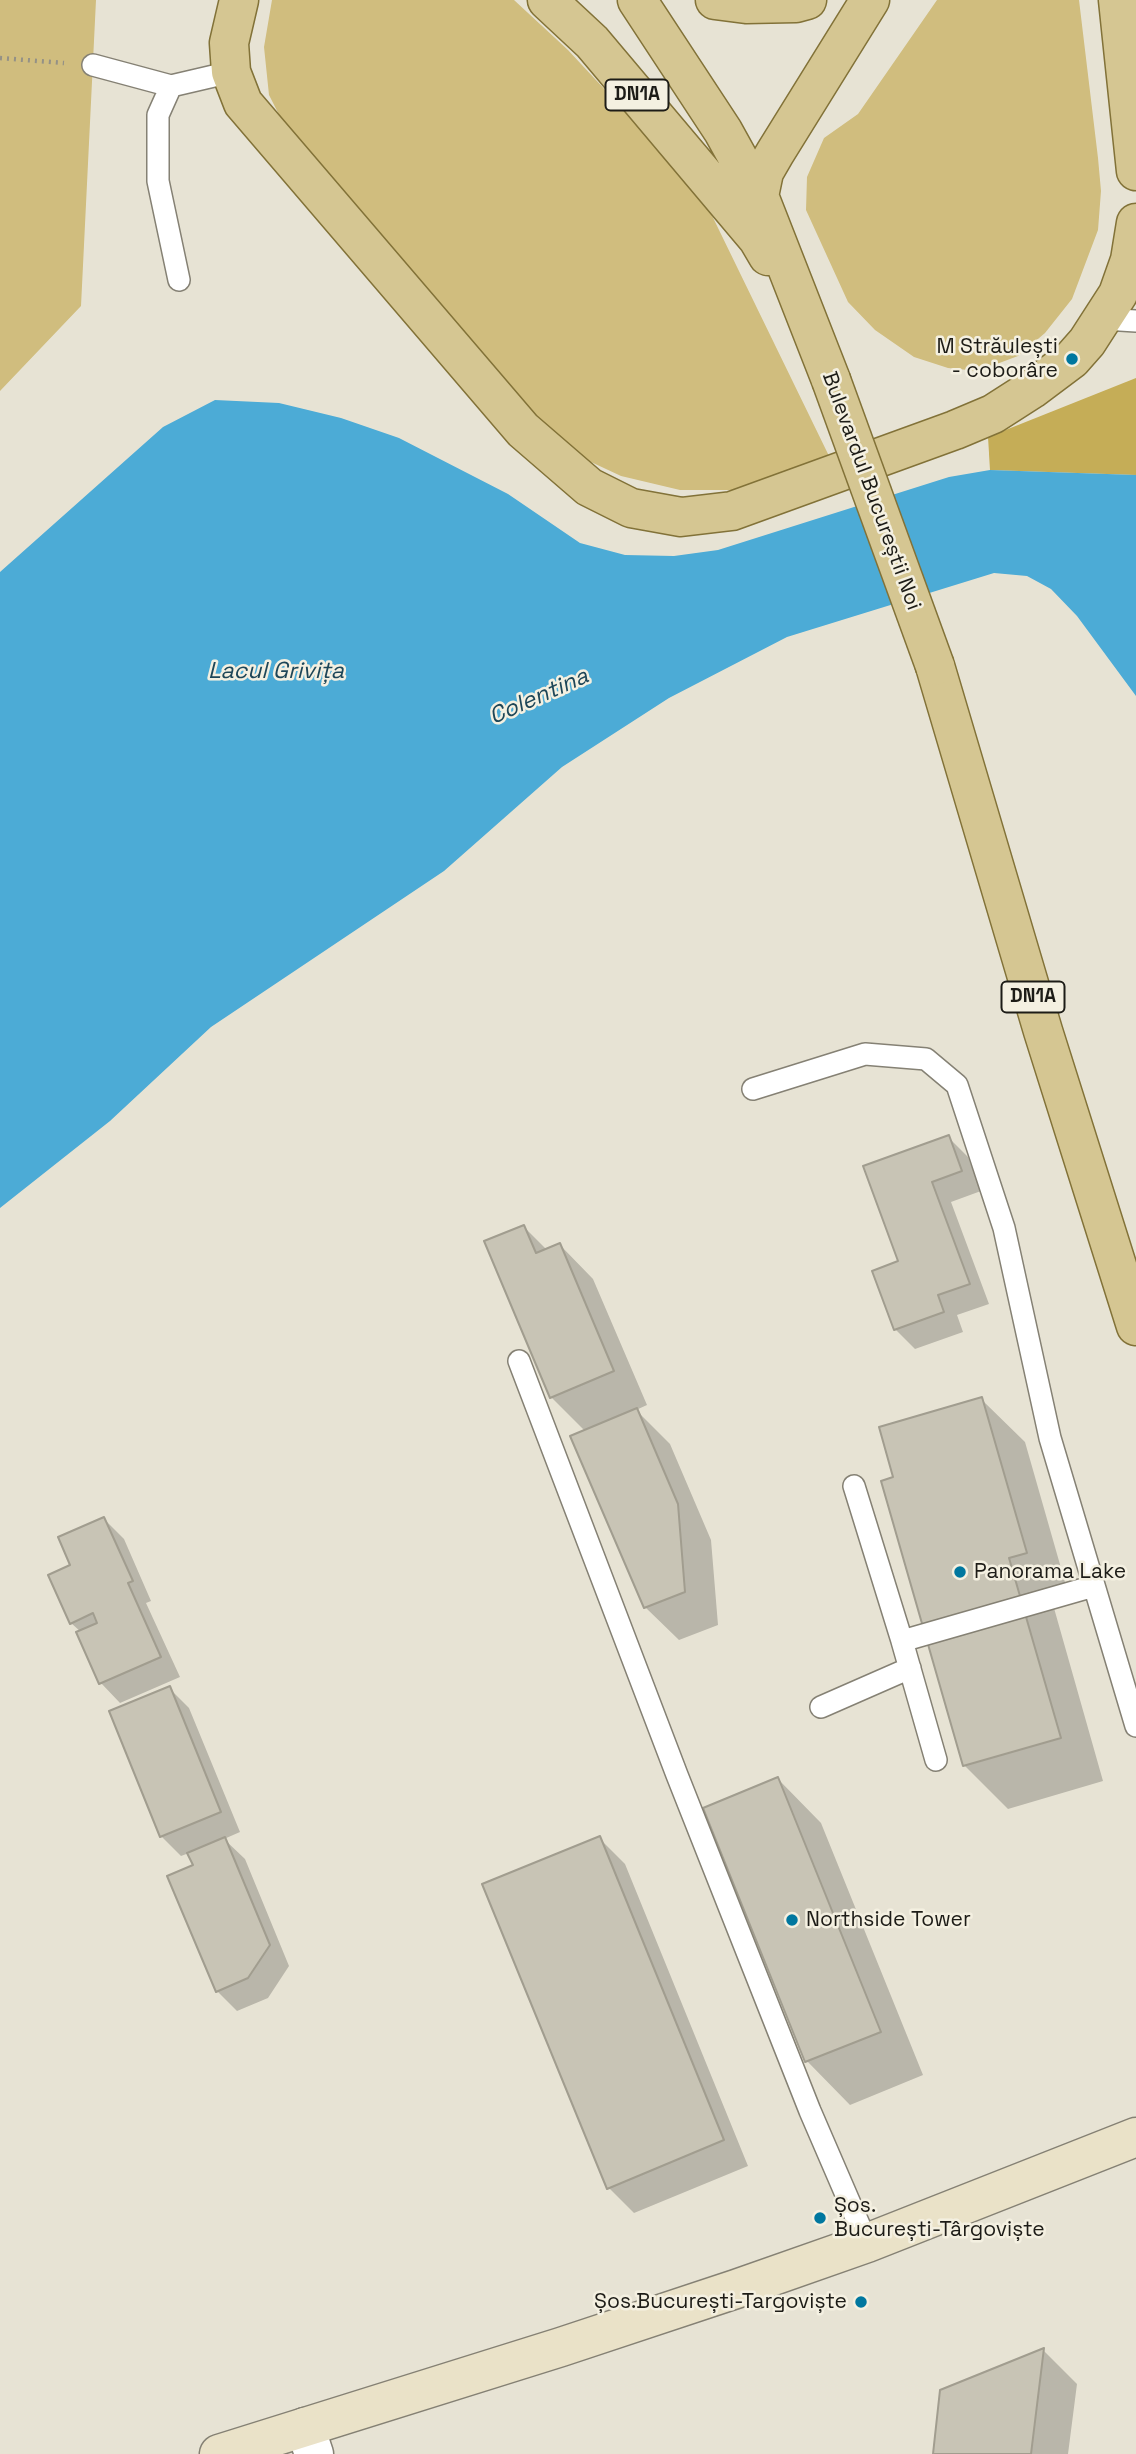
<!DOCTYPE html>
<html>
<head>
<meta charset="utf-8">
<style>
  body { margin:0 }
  canvas { display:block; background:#e7e3d4 }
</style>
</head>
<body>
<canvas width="1136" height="2454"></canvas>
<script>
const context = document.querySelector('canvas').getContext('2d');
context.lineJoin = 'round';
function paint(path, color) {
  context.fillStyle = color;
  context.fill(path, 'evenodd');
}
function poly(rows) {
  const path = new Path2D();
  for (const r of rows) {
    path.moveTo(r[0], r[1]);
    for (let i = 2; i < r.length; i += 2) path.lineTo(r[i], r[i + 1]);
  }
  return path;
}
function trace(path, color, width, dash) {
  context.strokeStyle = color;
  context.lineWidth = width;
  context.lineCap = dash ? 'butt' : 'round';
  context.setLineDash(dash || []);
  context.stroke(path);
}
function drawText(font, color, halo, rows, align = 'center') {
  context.font = font + ' "Space Grotesk",sans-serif';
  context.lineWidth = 5;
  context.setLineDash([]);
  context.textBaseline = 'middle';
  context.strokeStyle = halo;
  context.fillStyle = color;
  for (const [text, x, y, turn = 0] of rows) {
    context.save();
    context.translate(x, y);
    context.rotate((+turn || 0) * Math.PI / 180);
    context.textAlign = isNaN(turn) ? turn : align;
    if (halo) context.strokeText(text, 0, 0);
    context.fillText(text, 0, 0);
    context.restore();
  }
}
const green = poly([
  [0,0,96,0,81,306,0,391],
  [272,0,514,0,568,50,701,193,829,456,737,490,680,490,621,476,576,455,558,441,293,142,269,95,264,47],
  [937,0,1079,0,1098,158,1101,191,1098,230,1072,299,1045,333,1018,356,978,371,948,368,914,357,875,330,848,302,806,210,807,177,824,138,858,114]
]);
const forest = poly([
  [1136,378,1136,475,990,470,988,437]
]);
const water = poly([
  [215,400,279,403,341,418,399,438,508,494,580,543,625,555,674,556,718,550,949,477,990,470,1136,475,1136,696,1077,616,1051,589,1027,576,994,573,787,637,669,698,562,767,444,871,211,1027,110,1121,0,1208,0,572,163,427]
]);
const shadow = poly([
  [948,1137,968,1157,981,1191,951,1202,989,1304,957,1315,963,1332,915,1349,895,1329,900,1262],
  [524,1227,547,1250,560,1245,593,1279,647,1405,636,1410,670,1444,711,1540,718,1625,679,1640,645,1607,586,1432,551,1397],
  [981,1399,1025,1442,1069,1596,1052,1601,1103,1781,1008,1809,964,1765,896,1478],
  [104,1519,124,1539,151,1601,146,1603,180,1677,120,1703,101,1683,81,1632,71,1623,72,1566],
  [169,1688,189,1708,240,1832,224,1839,245,1859,289,1966,268,1998,237,2011,217,1991,195,1866,189,1853,181,1856,161,1836],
  [778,1779,821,1823,923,2075,850,2105,807,2061],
  [599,1838,625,1864,748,2166,634,2213,609,2188],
  [1043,2350,1077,2384,1068,2454,935,2454]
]);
const building = poly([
  [949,1135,962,1171,932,1182,970,1284,938,1295,944,1312,894,1330,872,1271,898,1261,863,1166,949,1135],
  [524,1225,536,1253,560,1243,614,1371,550,1398,484,1241,524,1225],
  [982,1397,1027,1553,1009,1558,1061,1738,963,1766,881,1481,893,1477,879,1427,982,1397],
  [637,1408,678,1504,685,1592,644,1608,570,1436,637,1408],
  [104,1517,133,1581,128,1583,161,1657,99,1684,76,1632,97,1623,93,1613,70,1624,48,1575,70,1565,58,1537,104,1517],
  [170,1686,221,1812,160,1837,109,1711,170,1686],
  [778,1777,881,2032,805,2062,703,1808,778,1777],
  [600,1836,724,2140,607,2189,482,1884,600,1836],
  [225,1837,270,1945,248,1978,216,1992,167,1876,193,1865,187,1853,225,1837],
  [1044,2348,1031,2454,933,2454,940,2390,1044,2348]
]);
const path = poly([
  [0,58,64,63]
]);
const lane = poly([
  [93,65,171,86],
  [179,280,158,181,158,115,171,86,231,72],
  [1104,319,1136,321],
  [753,1089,865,1054,926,1059,957,1085,1004,1228,1050,1438,1136,1726],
  [519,1361,677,1775,810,2111,867,2243],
  [854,1486,902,1641,1094,1586],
  [902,1641,936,1760],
  [821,1707,910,1668]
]);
const street = poly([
  [305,2427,314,2454]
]);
const secondary = poly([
  [219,2454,561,2347,736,2289,867,2243,1136,2137]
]);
const primary = poly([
  [239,0,229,43,231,72,243,103,523,430,589,487,631,508,681,517,732,511,955,430,993,414,1032,389,1072,359,1087,342,1118,294,1130,260,1136,223],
  [547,0,592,42,758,239,768,256],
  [637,0,723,131,759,196,831,380],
  [715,0,746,4,796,3,807,0],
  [1118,0,1136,171],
  [759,196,764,172,775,153,870,0],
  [935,666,1043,1031,1136,1326]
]);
const primaryBridge = poly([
  [831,380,935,666]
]);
const markers = [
  [1072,359,7,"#00779f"],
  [960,1572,7,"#00779f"],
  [792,1920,7,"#00779f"],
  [820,2218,7,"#00779f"],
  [861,2302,7,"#00779f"]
];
const shields = [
  [637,95,63],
  [1033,997,63]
];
const shieldNames = [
  ["DN1A",637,95],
  ["DN1A",1033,997]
];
const poiNames = [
  ["M Străulești",1058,347,"right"],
  ["- coborâre",1058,371,"right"],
  ["Panorama Lake",974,1572],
  ["Northside Tower",806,1920],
  ["Șos.",834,2206],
  ["București-Târgoviște",834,2230],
  ["Șos.București-Targoviște",847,2302,"right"]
];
const streetNames = [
  ["Bulevardul Bucureștii Noi",871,491,70]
];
const waterNames = [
  ["Lacul Grivița",276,672],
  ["Colentina",539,697,-24]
];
paint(green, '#d0bd7e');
paint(forest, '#c5ad57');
paint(water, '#4cabd6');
paint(shadow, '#0003');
paint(building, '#c8c4b5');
trace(building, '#a19d8f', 2);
trace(lane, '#858174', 24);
trace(street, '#858174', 41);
trace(secondary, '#858174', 41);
trace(primary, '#827238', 41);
trace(path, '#949186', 4.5, [2, 5]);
trace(lane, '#fff', 21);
trace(street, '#fff', 38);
trace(secondary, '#eae2c8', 38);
trace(primary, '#d5c692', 38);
trace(primaryBridge, '#827238', 41, []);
trace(primaryBridge, '#d5c692', 38);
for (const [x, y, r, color] of markers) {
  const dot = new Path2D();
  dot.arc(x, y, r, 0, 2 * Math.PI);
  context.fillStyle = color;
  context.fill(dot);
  trace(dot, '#f4f0e1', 2.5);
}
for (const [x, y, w] of shields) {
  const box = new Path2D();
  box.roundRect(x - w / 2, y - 15.5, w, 31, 5);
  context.fillStyle = '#f4f0e1';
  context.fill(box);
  trace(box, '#1d1c17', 2);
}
drawText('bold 19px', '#1d1c17', null, shieldNames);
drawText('21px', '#1d1c17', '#f4f0e1', poiNames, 'left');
drawText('21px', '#1d1c17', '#f4f0e1', streetNames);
drawText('italic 23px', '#1d4658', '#f4f0e1', waterNames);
</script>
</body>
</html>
